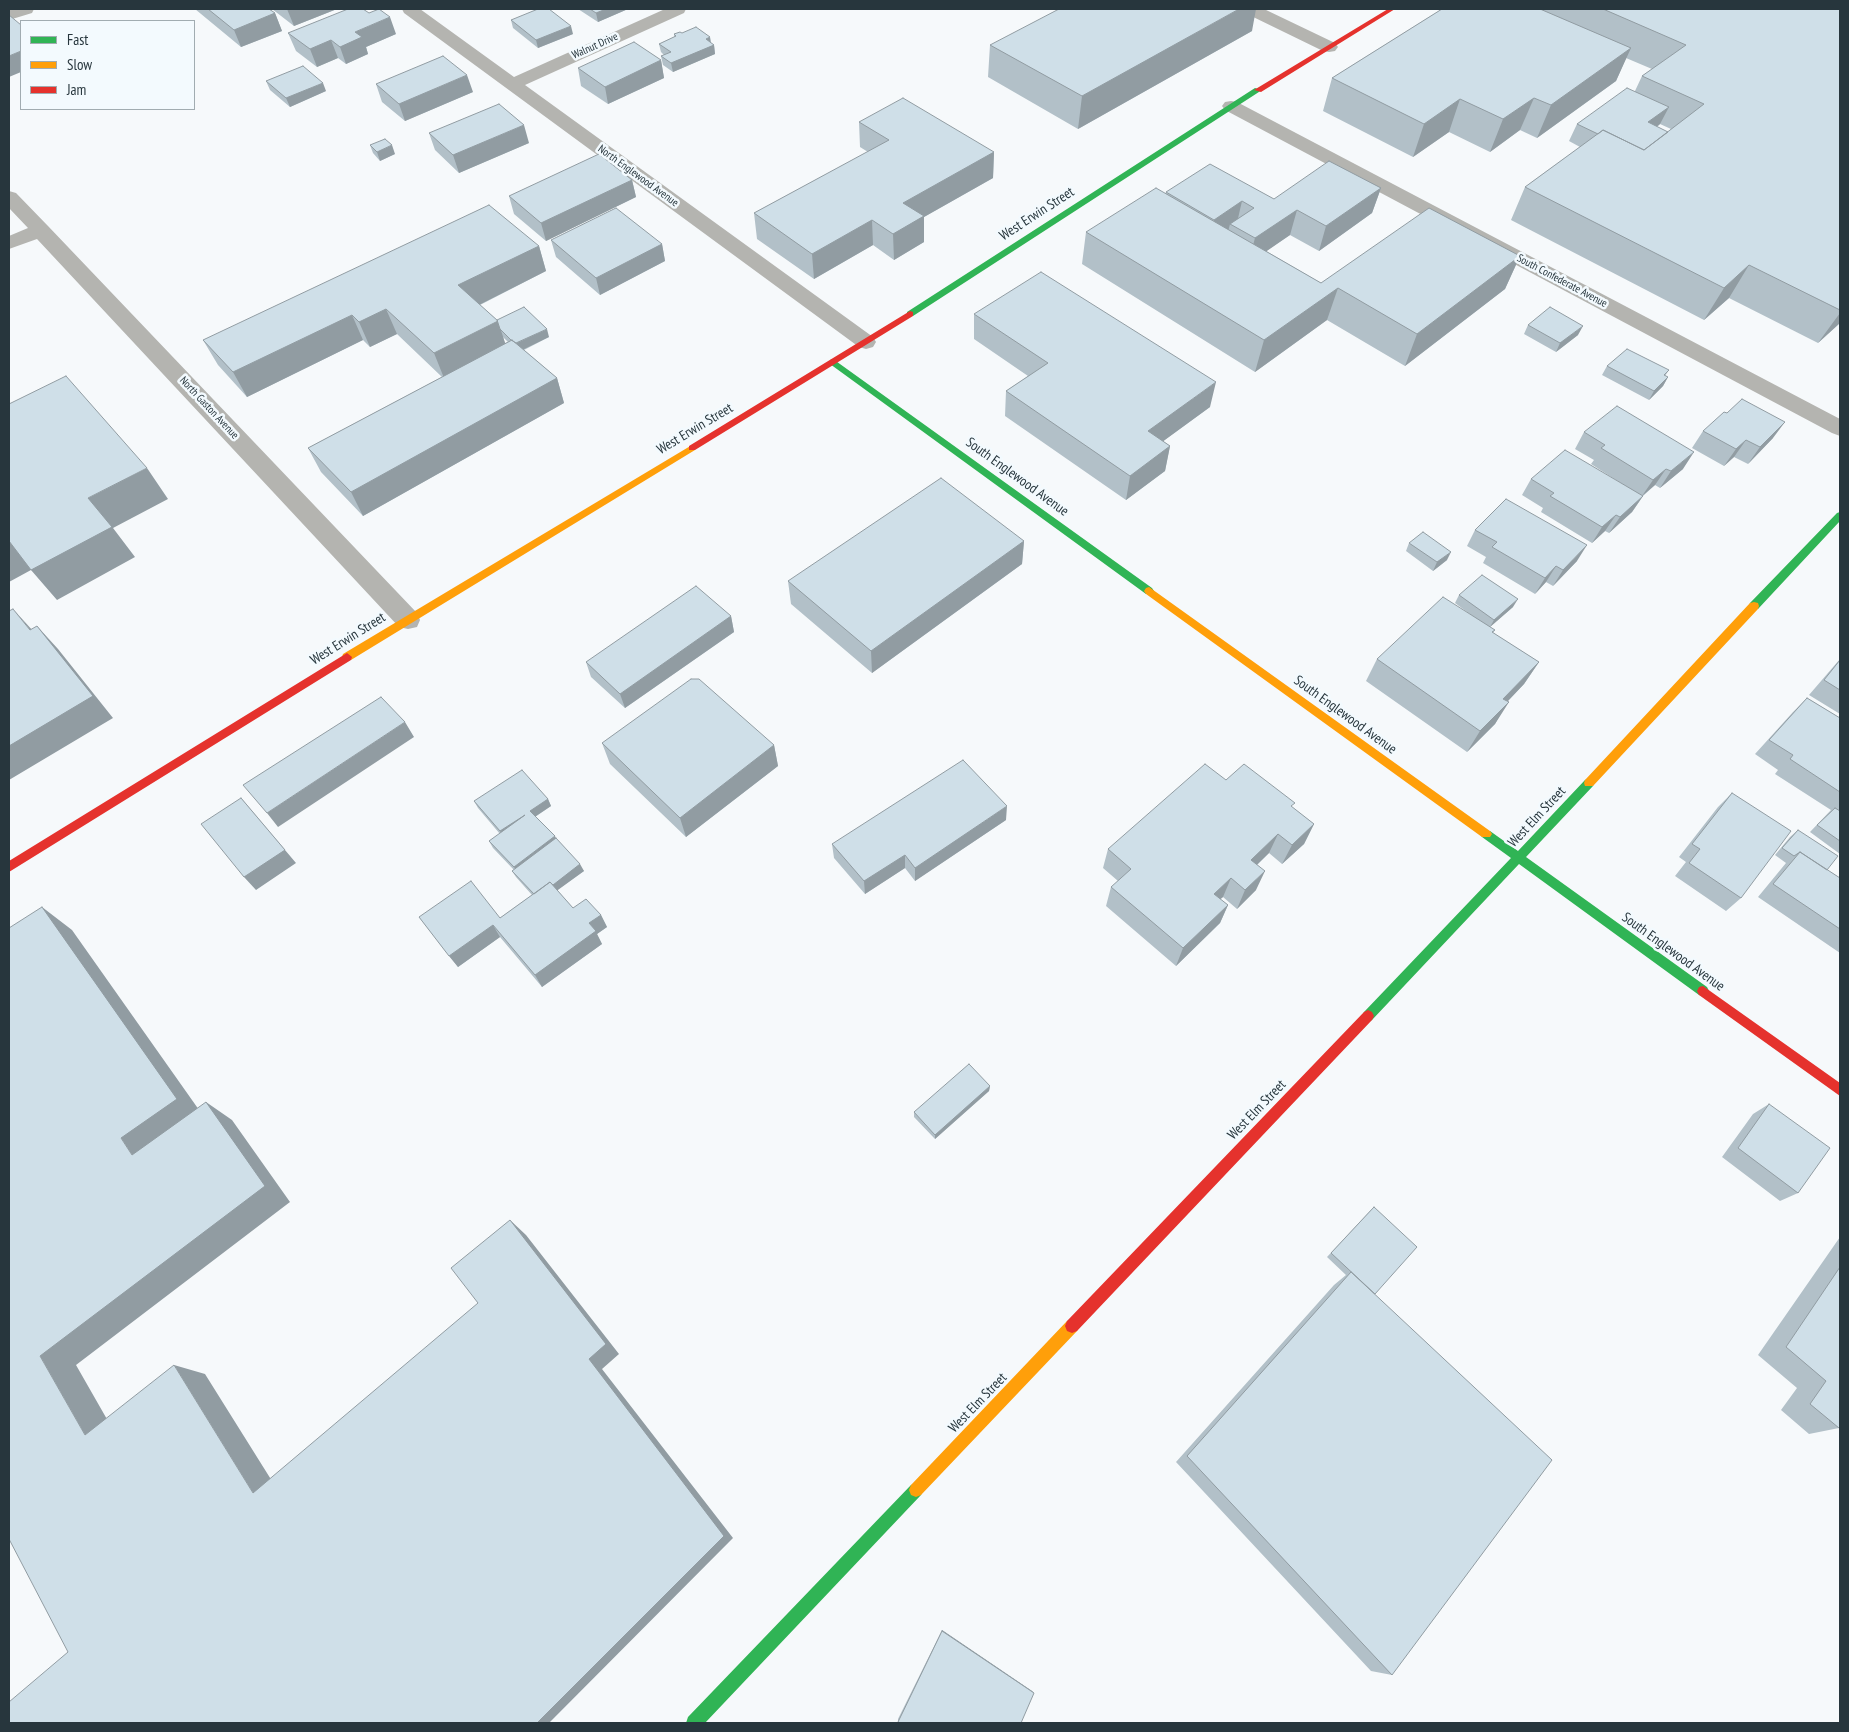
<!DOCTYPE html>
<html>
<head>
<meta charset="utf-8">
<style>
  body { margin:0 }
  #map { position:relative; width:1849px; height:1732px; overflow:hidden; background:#f6f9fb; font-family:"PT Sans Narrow",sans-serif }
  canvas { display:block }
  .frame { position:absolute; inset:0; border:10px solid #27363d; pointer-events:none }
  .legend { position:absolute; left:20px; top:20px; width:175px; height:90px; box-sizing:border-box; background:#f3fafe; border:1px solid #a1acb1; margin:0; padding:6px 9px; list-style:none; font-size:15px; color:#27363d }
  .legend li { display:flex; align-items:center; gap:10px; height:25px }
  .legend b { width:25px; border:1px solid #a1acb1 }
</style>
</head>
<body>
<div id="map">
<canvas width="1849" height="1732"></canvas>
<div class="frame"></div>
<ul class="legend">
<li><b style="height:6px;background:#30b455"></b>Fast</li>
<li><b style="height:6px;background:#ff9f0a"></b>Slow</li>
<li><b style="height:6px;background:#e5322d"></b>Jam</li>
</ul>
</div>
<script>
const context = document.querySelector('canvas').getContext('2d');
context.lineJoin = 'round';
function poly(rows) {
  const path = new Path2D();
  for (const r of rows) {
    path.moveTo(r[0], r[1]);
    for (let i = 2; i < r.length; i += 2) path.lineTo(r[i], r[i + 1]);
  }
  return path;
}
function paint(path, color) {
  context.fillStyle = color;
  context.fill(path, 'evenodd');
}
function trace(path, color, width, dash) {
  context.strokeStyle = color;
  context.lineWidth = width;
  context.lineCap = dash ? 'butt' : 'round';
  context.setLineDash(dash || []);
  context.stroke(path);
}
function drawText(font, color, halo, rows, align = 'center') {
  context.font = font + ' "PT Sans Narrow",sans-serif';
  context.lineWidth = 5;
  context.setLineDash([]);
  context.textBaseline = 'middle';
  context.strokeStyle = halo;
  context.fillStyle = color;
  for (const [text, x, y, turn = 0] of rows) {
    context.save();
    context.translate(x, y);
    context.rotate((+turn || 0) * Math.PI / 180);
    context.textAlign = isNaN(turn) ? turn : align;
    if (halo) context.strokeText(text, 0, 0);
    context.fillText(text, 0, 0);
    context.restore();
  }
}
const street = poly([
  [9,9,34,9,32,13,9,20,9,9],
  [402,9,420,9,514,77,665,9,686,9,684,13,525,85,873,337,876,342,873,347,866,349,859,347,404,13,402,9],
  [1243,9,1264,9,1335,43,1338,47,1335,51,1329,52,1323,51,1245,13,1243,9],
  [1231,101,1237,102,1840,419,1840,436,1832,433,1225,110,1222,106,1225,102,1231,101],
  [9,191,16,193,48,226,417,613,420,620,417,627,408,629,399,627,37,239,9,249,9,236,28,228,9,208,9,191]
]);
const fast = poly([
  [1255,88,1262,90,913,316,907,316,907,312,1255,88],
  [833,359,1152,588,1154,591,1152,594,1146,594,830,364,830,360,833,359],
  [1840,512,1840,521,1758,609,1750,609,1749,606,1750,603,1837,513,1840,512],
  [1589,778,1593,780,1594,783,1593,786,1526,857,1707,987,1709,991,1707,995,1703,996,1699,995,1519,864,1372,1020,1368,1022,1364,1020,1362,1016,1364,1012,1511,858,1482,837,1480,834,1482,831,1490,831,1518,851,1585,780,1589,778],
  [916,1483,921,1485,923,1490,921,1495,705,1723,686,1723,688,1717,911,1485,916,1483]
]);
const slow = poly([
  [692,445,695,446,695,450,351,660,343,660,342,657,343,654,692,445],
  [1149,587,1490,831,1492,834,1490,837,1482,837,1146,594,1144,591,1146,588,1149,587],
  [1754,602,1758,603,1759,606,1758,609,1593,786,1585,786,1584,783,1585,780,1750,603,1754,602],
  [1072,1319,1077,1321,1079,1326,1077,1331,921,1495,916,1497,911,1495,909,1490,911,1485,1067,1321,1072,1319]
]);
const jam = poly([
  [1388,9,1395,9,1261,92,1254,90,1388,9],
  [910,311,913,312,913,316,695,450,689,450,689,446,910,311],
  [347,653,352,657,351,660,9,872,9,861,347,653],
  [1703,986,1840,1083,1840,1096,1699,995,1697,991,1699,987,1703,986],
  [1368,1010,1372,1012,1374,1016,1372,1020,1077,1331,1072,1333,1067,1331,1065,1326,1067,1321,1364,1012,1368,1010]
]);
const wall = poly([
  [195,9,269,9,275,13,282,31,241,47],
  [272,9,337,9,294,26],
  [578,9,628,9,598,22],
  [1442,9,1840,9,1840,323,1818,343,1729,298,1704,320,1511,220,1525,187,1580,147,1569,141,1577,124,1635,91,1642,76,1652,69,1626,58,1616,81,1537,138,1520,130,1490,152,1449,132,1413,157,1323,111,1332,78],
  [1660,124,1671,129,1668,132,1657,127],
  [511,20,573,34,538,48,513,28],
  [1252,31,1078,129,988,77,990,45],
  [288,33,396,34,366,47,368,54,346,64,338,58,317,67,296,51],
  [682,33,710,37,711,43,714,45,715,54,673,72,663,65,661,56,664,55,661,52,659,44,674,37,674,34],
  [661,60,664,78,608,104,581,86,578,68],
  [266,81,326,91,290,107,270,90],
  [376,84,473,92,405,121,382,102],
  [859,122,994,152,993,178,924,217,924,242,894,260,873,245,814,279,757,239,754,213,868,152,860,147],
  [429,133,529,143,459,173,435,150],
  [370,145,395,154,380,161,373,153],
  [632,180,636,197,546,241,514,214,509,196],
  [1381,188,1372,213,1319,251,1290,235,1266,251,1321,283,1520,256,1505,289,1405,366,1327,320,1255,372,1082,264,1086,232,1165,194,1166,192,1274,199],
  [551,240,662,244,665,261,600,295,556,257],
  [539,246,546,271,480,305,497,320,549,337,524,350,557,378,564,403,363,516,321,472,308,448,442,377,397,334,370,347,363,340,247,397,218,365,203,340],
  [503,337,508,342,505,343],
  [974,314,1210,407,1163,441,1170,446,1165,471,1126,500,1005,416,1006,391,1028,376,974,339],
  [1528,325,1578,335,1556,352,1524,334],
  [1607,366,1669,370,1665,376,1668,377,1663,386,1649,400,1602,375],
  [1703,431,1773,438,1748,464,1734,457,1724,466,1692,448],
  [1584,432,1683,469,1660,488,1655,485,1643,496,1632,512,1609,533,1605,531,1592,543,1541,512,1543,508,1522,495,1531,479,1630,489,1591,464,1594,460,1575,449],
  [1475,530,1577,561,1553,586,1546,582,1535,594,1483,563,1486,557,1467,546],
  [1024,541,1022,564,872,673,791,604,788,581],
  [1409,543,1447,560,1433,571,1406,551],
  [1459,595,1513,607,1490,627,1495,630,1493,633,1539,662,1524,684,1507,702,1495,724,1467,752,1366,681,1377,659,1475,618,1455,603],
  [731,616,734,632,625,708,591,677,586,662],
  [1840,659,1840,714,1809,695],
  [1807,698,1840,718,1840,854,1810,832,1831,810,1775,774,1778,770,1755,754,1793,712],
  [602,743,774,745,778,766,686,837,610,764],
  [1226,780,1293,808,1314,824,1304,844,1282,864,1269,853,1257,865,1256,890,1237,909,1223,897,1220,899,1228,905,1220,923,1176,966,1106,906,1111,887,1118,881,1103,868,1108,849],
  [1732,793,1741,898,1726,911,1675,876,1686,862,1679,857,1718,807],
  [548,799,551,806,535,817,556,839,584,871,557,890,573,908,601,915,607,927,597,934,602,944,542,987,500,937,458,967,419,917,500,918,532,895,516,877,512,871,514,870,493,848,489,841,500,834,478,808,474,801],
  [1006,820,915,881,905,868,865,894,834,858,832,844],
  [1798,830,1827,870,1840,878,1840,953,1758,897,1786,863,1775,855,1790,837],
  [990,1086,989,1091,935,1139,914,1117,914,1112],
  [1769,1104,1798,1193,1780,1201,1722,1157,1753,1114],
  [1374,1207,1375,1294,1392,1675,1371,1671,1176,1462,1334,1285,1346,1275,1327,1257,1370,1211],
  [1840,1237,1840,1428,1839,1427,1839,1428,1809,1434,1781,1410,1797,1388,1758,1355],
  [942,1630,1032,1691,1034,1693,898,1722,898,1719]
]);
const shadedWall = poly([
  [287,9,337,9,294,26],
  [606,9,628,9,598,22,596,13],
  [1239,9,1256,9,1252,31,1078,129,1082,96],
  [275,13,282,31,241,47,234,30],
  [390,17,396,34,366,47,368,54,346,64,340,47,355,32],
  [571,26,573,34,538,48,536,40],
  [710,37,711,46,714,45,715,54,673,72,671,63,706,39],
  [331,40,338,58,317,67,310,49],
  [1631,48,1616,81,1537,138,1551,105],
  [21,51,21,72,9,77,9,56],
  [661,60,664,78,608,104,605,87],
  [467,75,473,92,405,121,399,104],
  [323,83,326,91,290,107,286,98],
  [1534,98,1520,130,1490,152,1503,119],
  [1460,99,1449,132,1413,157,1424,124],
  [1669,107,1660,124,1639,140,1648,122],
  [524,125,529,143,459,173,453,155],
  [392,145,395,154,380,161,377,152],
  [994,152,993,178,924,217,924,242,894,260,893,234,903,203],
  [632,180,636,197,546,241,541,223],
  [1381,188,1372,213,1319,251,1326,226],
  [1242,201,1236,227,1230,224,1228,232,1208,245,1214,220],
  [1297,210,1290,235,1248,264,1255,238],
  [872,220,873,245,814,279,812,254],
  [662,244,665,261,600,295,596,278],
  [539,246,546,271,467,311,458,285],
  [1520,256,1505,289,1405,366,1417,334],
  [1749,265,1729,298,1704,320,1724,288],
  [1338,288,1327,320,1255,372,1264,340],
  [386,309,397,334,370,347,359,322],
  [1840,313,1840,323,1818,343],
  [352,315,363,340,247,397,233,372],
  [498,321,506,346,444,378,434,353],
  [1583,326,1578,335,1556,352,1560,343],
  [547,329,549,337,518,352,515,344],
  [1668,377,1663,386,1649,400,1654,391],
  [557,378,564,403,363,516,351,492],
  [1216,382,1210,407,1143,456,1148,431],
  [1785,422,1773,438,1748,464,1760,447],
  [1746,440,1734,457,1724,466,1736,449],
  [1170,446,1165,471,1126,500,1130,476],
  [1694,452,1683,469,1660,488,1671,471],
  [147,468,168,499,113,528,135,557,57,600,31,570,9,582,9,541,88,498],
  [1666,469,1655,485,1642,496,1653,480],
  [1643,496,1632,512,1609,533,1620,517],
  [1616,515,1605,531,1592,543,1602,527],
  [1024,541,1022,564,872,673,871,651],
  [1587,545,1577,561,1553,586,1563,570],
  [1451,552,1447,560,1433,571,1437,562],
  [1556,566,1546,582,1535,594,1545,578],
  [1518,599,1513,607,1490,627,1494,620],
  [13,609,34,632,30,630],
  [731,616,734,632,625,708,620,694],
  [37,626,58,649,113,718,9,780,9,746],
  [1539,662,1524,684,1489,721,1503,699],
  [1509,702,1495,724,1467,752,1480,731],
  [405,722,414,737,278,827,267,813],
  [774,745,778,766,686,837,680,818],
  [241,798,296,863,256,890,244,877],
  [548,799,551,806,533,818,530,811],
  [1007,806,1006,820,915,881,915,868],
  [525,815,504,838,500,831],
  [1314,824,1304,844,1282,864,1292,845],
  [1278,834,1269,853,1242,879,1251,860],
  [555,836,558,843,518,873,514,867],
  [905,855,905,868,865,894,864,881],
  [580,864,584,871,540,903,536,897],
  [1265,871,1256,890,1237,909,1245,890],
  [1231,878,1223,897,1206,912,1214,894],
  [1228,905,1220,923,1176,966,1183,948],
  [42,907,72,930,204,1117,132,1155,121,1138],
  [601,915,607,927,597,934,602,944,542,987,535,975,589,923],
  [493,925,500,937,458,967,449,956],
  [990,1086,989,1091,935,1139,935,1135],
  [206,1102,232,1120,290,1202,76,1365,120,1442,85,1435,40,1356],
  [510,1220,526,1235,619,1354,602,1369,733,1538,549,1723,537,1723,589,1359],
  [174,1365,205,1374,282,1497,253,1493],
  [942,1630,1032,1691,1034,1693,942,1631]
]);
const building = poly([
  [208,9,269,9,275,13,234,30,208,9],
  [348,9,363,9,369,13,379,9,390,17,355,32,362,37,340,47,331,40,310,49,288,33,348,9],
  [538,9,549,9,571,26,536,40,511,20,538,9],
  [590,9,606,9,596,13,590,9],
  [1059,9,1239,9,1082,96,990,45,1059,9],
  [1442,9,1540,9,1631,48,1551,105,1534,98,1503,119,1460,99,1424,124,1332,78,1442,9],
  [1603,9,1840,9,1840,310,1749,265,1724,288,1525,187,1603,130,1644,150,1704,104,1642,76,1686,45,1603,9],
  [9,15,21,25,21,51,9,56,9,15],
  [696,27,710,37,706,39,714,45,671,63,661,56,671,52,659,44,676,36,674,34,680,32,682,33,696,27],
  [634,42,661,60,605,87,578,68,634,42],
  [443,56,467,75,399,104,376,84,443,56],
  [303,66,323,83,286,98,266,81,303,66],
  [1627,88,1669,107,1648,122,1668,132,1644,150,1603,130,1598,134,1577,124,1627,88],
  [903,98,994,152,903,203,924,216,893,234,872,220,812,254,754,213,889,140,859,122,903,98],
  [499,104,524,125,453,155,429,133,499,104],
  [385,139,392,145,377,152,370,145,385,139],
  [599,154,632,180,541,223,509,196,599,154],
  [1329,161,1381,188,1326,226,1297,210,1255,238,1230,224,1254,208,1242,201,1214,220,1166,192,1210,164,1274,199,1329,161],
  [1156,188,1321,283,1429,208,1520,256,1417,334,1338,288,1264,340,1086,232,1156,188],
  [489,205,539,246,458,285,498,321,434,353,386,309,359,322,352,315,233,372,203,340,489,205],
  [616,208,662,244,596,278,551,240,616,208],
  [1041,272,1216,382,1148,431,1170,446,1130,476,1006,391,1048,363,974,314,1041,272],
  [524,307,547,329,516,343,511,340,500,329,497,320,524,307],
  [1550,307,1583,326,1560,343,1528,325,1550,307],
  [512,340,557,378,351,492,308,448,512,340],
  [1627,349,1669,370,1664,375,1668,377,1654,391,1607,366,1627,349],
  [66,376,147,468,88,498,112,527,31,570,9,541,9,404,66,376],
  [1742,399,1785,422,1760,447,1746,440,1736,449,1703,431,1724,412,1727,413,1742,399],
  [1617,406,1694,452,1671,471,1666,469,1653,480,1601,448,1605,445,1584,432,1617,406],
  [1565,450,1643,496,1620,517,1616,515,1602,527,1550,496,1554,493,1531,479,1565,450],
  [941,478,1024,541,871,651,788,581,941,478],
  [1506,499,1587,545,1563,570,1556,566,1545,578,1492,547,1497,542,1475,530,1506,499],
  [1423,532,1451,552,1437,562,1409,543,1423,532],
  [1482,575,1518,599,1494,620,1459,595,1482,575],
  [696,586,731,616,620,694,586,662,696,586],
  [1443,597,1495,630,1492,632,1539,662,1503,699,1509,702,1480,731,1377,659,1443,597],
  [13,609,30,630,37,626,93,696,9,746,9,611,13,609],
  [1840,660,1840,690,1824,680,1840,660],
  [691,679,699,679,774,745,680,818,602,743,691,679],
  [381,697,405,722,267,813,243,785,381,697],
  [1807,698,1840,718,1840,792,1790,759,1793,755,1769,740,1807,698],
  [963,760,1007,806,915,868,905,855,864,881,832,844,963,760],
  [1205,764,1226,780,1244,764,1295,803,1291,806,1314,824,1292,845,1278,834,1251,860,1265,871,1245,890,1231,878,1214,894,1228,905,1183,948,1111,887,1131,869,1108,849,1205,764],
  [522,770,548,799,530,811,555,836,514,867,489,841,525,815,500,831,474,801,522,770],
  [1732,793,1791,831,1741,898,1689,863,1700,849,1692,844,1732,793],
  [241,798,285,850,244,877,201,824,241,798],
  [1835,808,1840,811,1840,841,1817,825,1835,808],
  [1798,830,1838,856,1827,870,1800,852,1794,856,1782,848,1798,830],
  [556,838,580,864,553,885,550,882,534,894,512,871,556,838],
  [1800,852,1840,878,1840,929,1773,884,1800,852],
  [471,881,500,918,550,882,573,908,586,899,601,915,589,923,596,931,535,975,493,925,449,956,419,917,471,881],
  [42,907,177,1099,121,1138,132,1155,206,1102,265,1186,40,1356,85,1435,174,1365,253,1493,478,1303,451,1268,510,1220,606,1344,589,1359,724,1536,537,1723,9,1723,9,1702,68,1652,9,1539,9,928,42,907],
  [969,1064,990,1086,935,1135,914,1112,969,1064],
  [1769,1104,1830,1148,1798,1193,1738,1148,1769,1104],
  [1374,1207,1417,1247,1375,1294,1331,1253,1374,1207],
  [1840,1267,1840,1426,1839,1428,1810,1404,1826,1381,1786,1347,1840,1267],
  [1351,1272,1552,1460,1392,1675,1187,1456,1351,1272],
  [942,1631,1034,1693,1021,1723,900,1723,898,1722,942,1631]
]);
const farStreetnames = [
  ["Walnut Drive",595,46,-24],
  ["North Englewood Avenue",638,176,36],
  ["South Confederate Avenue",1562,281,28],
  ["North Gaston Avenue",209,408,47]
];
const streetNames = [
  ["West Erwin Street",1037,214,-33],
  ["West Erwin Street",695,429,-31],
  ["South Englewood Avenue",1017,477,36],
  ["West Erwin Street",348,639,-32],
  ["South Englewood Avenue",1345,715,36],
  ["West Elm Street",1537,817,-47],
  ["South Englewood Avenue",1673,952,36],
  ["West Elm Street",1257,1110,-46],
  ["West Elm Street",978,1403,-46]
];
paint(street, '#b4b4b0');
paint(fast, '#30b455');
paint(slow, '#ff9f0a');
paint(jam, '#e5322d');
paint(wall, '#b2c0c8');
paint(shadedWall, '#919ca2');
paint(building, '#cfdfe8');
trace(building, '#919ca2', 1);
drawText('11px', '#27363d', '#f3fafe', farStreetnames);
drawText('14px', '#27363d', '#f3fafe', streetNames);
</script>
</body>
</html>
